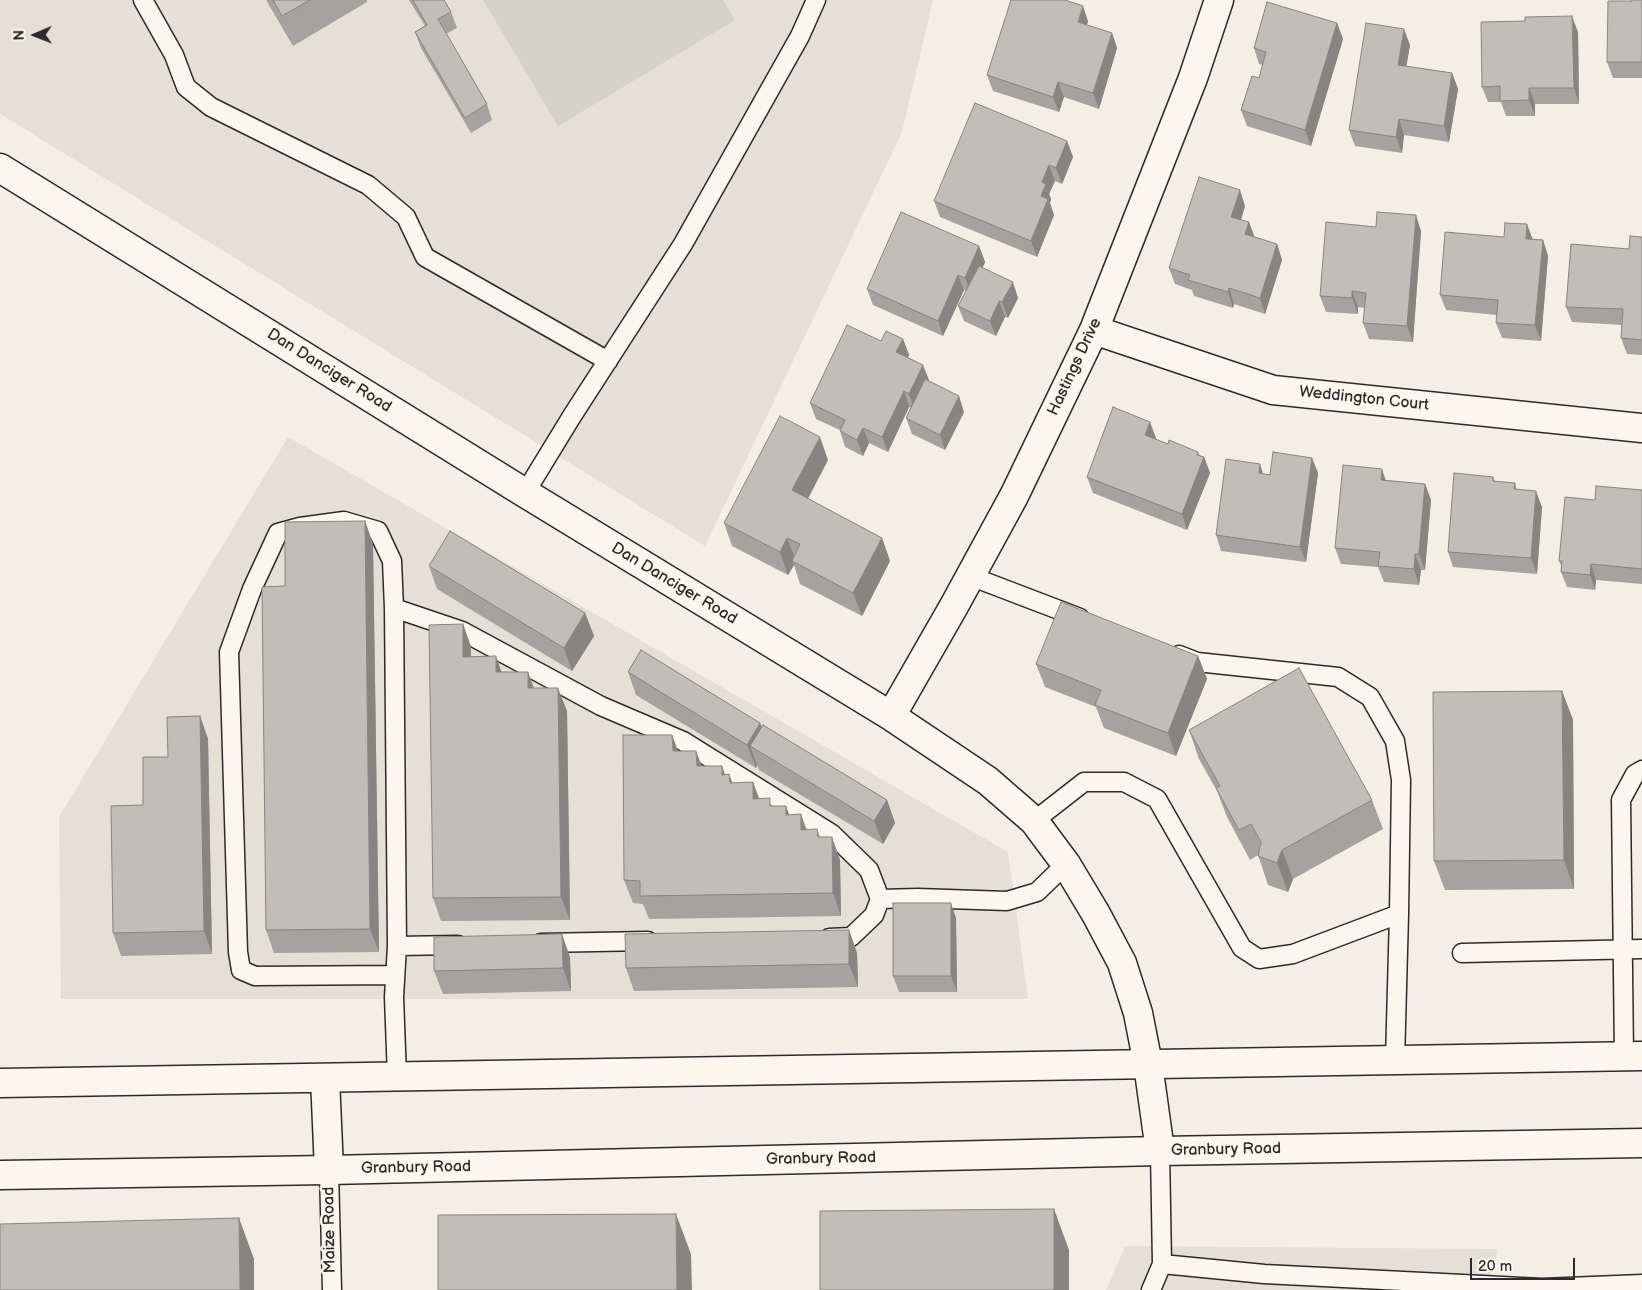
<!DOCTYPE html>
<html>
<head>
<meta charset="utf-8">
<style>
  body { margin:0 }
  #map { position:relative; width:1642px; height:1290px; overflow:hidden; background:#f3efe4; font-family:"Balsamiq Sans",sans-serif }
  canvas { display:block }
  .north { position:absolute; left:10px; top:10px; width:50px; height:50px; -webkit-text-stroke:4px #fbf7ec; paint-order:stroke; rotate:269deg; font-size:14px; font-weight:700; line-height:20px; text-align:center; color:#2b2b2b }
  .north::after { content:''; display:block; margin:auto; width:18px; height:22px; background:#2b2b2b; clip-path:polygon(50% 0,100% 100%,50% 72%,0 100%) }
  .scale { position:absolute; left:1470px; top:1258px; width:105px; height:22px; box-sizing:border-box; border:2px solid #2b2b2b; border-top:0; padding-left:6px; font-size:15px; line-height:18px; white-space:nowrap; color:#2b2b2b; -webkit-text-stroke:4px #fbf7ec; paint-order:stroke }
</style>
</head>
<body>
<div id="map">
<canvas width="1642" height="1290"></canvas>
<div class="north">N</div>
<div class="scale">20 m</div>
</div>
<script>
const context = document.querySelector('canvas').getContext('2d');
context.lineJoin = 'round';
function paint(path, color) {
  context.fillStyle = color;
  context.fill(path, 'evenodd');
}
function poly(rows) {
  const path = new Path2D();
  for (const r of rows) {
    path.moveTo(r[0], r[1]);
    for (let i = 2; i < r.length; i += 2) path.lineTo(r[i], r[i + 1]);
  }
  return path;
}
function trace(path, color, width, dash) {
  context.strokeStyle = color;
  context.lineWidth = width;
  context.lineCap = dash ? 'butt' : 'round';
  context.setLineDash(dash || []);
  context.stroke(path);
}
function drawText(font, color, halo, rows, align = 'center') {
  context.font = font + ' "Balsamiq Sans",sans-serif';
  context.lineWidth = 5;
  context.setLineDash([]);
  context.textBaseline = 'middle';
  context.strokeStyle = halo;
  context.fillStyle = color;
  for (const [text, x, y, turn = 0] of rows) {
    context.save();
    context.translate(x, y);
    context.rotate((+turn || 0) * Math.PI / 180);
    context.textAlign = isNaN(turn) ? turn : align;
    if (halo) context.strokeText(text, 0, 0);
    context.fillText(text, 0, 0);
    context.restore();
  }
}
const built = poly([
  [0,0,933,0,902,132,705,546,0,114],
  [288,437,1008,852,1028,999,61,999,59,817],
  [1125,1246,1498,1249,1487,1290,1106,1290]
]);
const green = poly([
  [483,0,723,0,735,20,558,126]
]);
const service = poly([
  [143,0,174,55,186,87,211,107,368,185,406,217,425,257,608,361],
  [525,493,572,416,683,244,800,36,816,0],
  [970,576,1080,618],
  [394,608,397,946],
  [1179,655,1197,662,1338,677,1370,697,1395,741,1401,780,1399,914],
  [1034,821,1084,782,1124,782,1157,799,1242,948,1259,959,1293,954,1399,914,1395,1061],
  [880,899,918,898,1007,901,1037,892,1066,864],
  [541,943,648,941],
  [1462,953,1642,949],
  [395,975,255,976,241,970,238,952,229,652,252,589,278,533,300,527,344,521,378,531,392,561,394,608,462,631,601,706,683,741,832,834,869,870,880,899,874,915,851,937,829,938],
  [1624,1057,1621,800,1635,774,1642,770],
  [397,1077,394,997,397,946,458,945],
  [329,1170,332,1290],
  [1162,1264,1264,1274,1542,1288,1642,1284],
  [1151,1290,1162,1264,1160,1151]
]);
const minor = poly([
  [0,168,525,493,891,716,988,781,1034,821,1066,864,1096,914,1122,963,1138,1013,1148,1064,1160,1151],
  [1094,330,1273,390,1642,428],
  [891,716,954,606,1014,496,1094,330,1193,78,1219,0]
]);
const secondary = poly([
  [325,1078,329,1170],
  [0,1083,1642,1056],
  [0,1175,329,1170,1160,1151,1642,1143]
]);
const wall = poly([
  [266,0,367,0,367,2,293,46],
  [409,0,444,0,451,12,457,28,446,34,487,104,492,120,471,133,421,48,415,32,425,26],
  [1642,0,1642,78,1613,78,1607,62],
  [1088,21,1087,25,1112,33,1117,48,1099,109,1064,97,1059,112,993,91,987,75],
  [1337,23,1343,39,1311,146,1247,126,1241,110,1259,78,1263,65,1259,64,1254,48],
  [1578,32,1579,104,1535,104,1535,116,1506,116,1501,102,1488,102,1482,87],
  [1410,45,1406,66,1452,73,1458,89,1449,142,1404,135,1402,153,1355,146,1349,130],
  [1067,141,1073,157,1062,184,1055,181,1049,194,1051,199,1050,203,1054,215,1037,257,940,217,934,201],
  [1245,206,1241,220,1249,222,1254,237,1277,244,1282,260,1265,314,1234,304,1233,308,1194,296,1192,290,1175,284,1169,268],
  [1421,231,1413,342,1369,339,1363,323,1365,308,1358,307,1358,314,1326,312,1320,296],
  [1504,237,1543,240,1548,256,1541,341,1502,338,1496,323,1497,315,1446,310,1440,295],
  [1642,237,1642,355,1627,354,1621,338,1622,325,1572,322,1566,307],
  [979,246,985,262,982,268,1018,298,1008,318,1005,317,996,336,964,321,958,306,966,291,964,290,943,336,873,305,867,289],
  [903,339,909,355,908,357,928,381,964,412,945,450,912,434,906,418,911,408,909,407,888,452,869,443,863,456,845,447,840,431,840,430,816,419,810,403,881,341],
  [1156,438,1155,439,1168,444,1204,457,1210,473,1187,530,1093,493,1087,477],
  [1312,458,1318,473,1306,562,1221,551,1216,535,1263,474,1270,475],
  [828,460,808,499,882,538,890,561,862,616,800,584,794,565,788,575,732,546,724,523],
  [1493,477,1495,481,1515,483,1517,490,1542,507,1537,574,1453,567,1448,552],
  [1386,480,1425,484,1431,500,1425,570,1421,570,1419,585,1384,582,1378,567,1341,564,1335,548],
  [1642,490,1642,584,1596,580,1595,590,1567,587,1561,572,1562,567,1559,561,1595,500],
  [365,521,373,544,379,952,274,953,266,930,285,586],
  [429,566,585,613,594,636,572,671,437,589],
  [463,624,471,647,471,657,502,672,528,672,534,688,567,711,570,920,441,921,433,898],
  [1198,656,1207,679,1176,756,1104,728,1096,707,1045,687,1036,664],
  [628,672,760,723,762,727,887,800,895,823,883,844,759,770,757,765,756,768,636,695],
  [1562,691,1573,720,1574,889,1445,890,1434,861],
  [200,716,208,739,212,954,121,956,113,933,143,805,168,757],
  [1189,730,1372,800,1383,829,1293,879,1288,892,1268,885,1258,855,1250,860,1227,817,1217,791,1199,759],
  [678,751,702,766,725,774,729,774,732,783,753,782,759,798,773,806,786,806,789,815,806,830,817,829,820,837,840,860,841,916,649,919,643,904,633,903,624,880],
  [956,918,957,992,899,992,893,976],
  [849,930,857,953,858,987,634,991,626,968],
  [570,957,571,991,443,994,434,971]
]);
const shadedWall = poly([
  [1083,6,1088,21,1083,38,1078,22],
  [1572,16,1578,32,1579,104,1574,88],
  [1337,23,1343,39,1311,146,1305,130],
  [1404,29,1410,45,1404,81,1398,65],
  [1112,33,1117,48,1099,109,1093,93],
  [1452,73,1458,89,1449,142,1444,126],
  [1058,82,1064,97,1059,112,1053,97],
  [1529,88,1535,104,1535,116,1529,100],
  [1399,119,1404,135,1402,153,1396,137],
  [1067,141,1073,157,1062,184,1056,168],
  [1049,165,1055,181,1049,194,1051,199,1050,203,1054,215,1037,257,1031,241,1041,196,1042,182],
  [1240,190,1245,206,1237,233,1231,217],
  [1416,215,1421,231,1413,342,1407,326],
  [1249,222,1255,238,1245,234],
  [1527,224,1533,240,1526,239],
  [1543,240,1548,256,1541,341,1535,325],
  [1277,244,1282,260,1265,314,1260,298],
  [979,246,985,262,971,294,965,278],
  [958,275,964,290,943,336,938,321],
  [1013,282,1018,298,1008,318,1002,302],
  [1229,288,1234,304,1233,308,1228,292],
  [1352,291,1358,307,1358,314,1352,298],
  [999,301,1005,317,996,336,990,321],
  [903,339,909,355,902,368,896,352],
  [923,365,929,380,915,410,909,394],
  [904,391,909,407,888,452,882,437],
  [959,396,964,412,945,450,940,435],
  [1150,422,1156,438,1151,451,1145,435],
  [863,428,869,443,863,456,857,440],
  [820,437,828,460,800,513,792,490],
  [1198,452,1202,462,1204,457,1210,473,1187,530,1182,514],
  [1312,458,1318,473,1306,562,1300,547],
  [1260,464,1265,480,1259,473],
  [1382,469,1387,484,1381,480],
  [1425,484,1431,500,1425,570,1419,554],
  [1536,491,1542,507,1537,574,1531,558],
  [365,521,373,544,379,952,370,929],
  [787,538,796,561,792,561,794,565,788,575,780,552],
  [882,538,890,561,862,616,853,593],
  [1415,554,1421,570,1419,585,1414,569],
  [1591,564,1596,580,1595,590,1590,575],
  [585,613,594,636,572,671,564,648],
  [463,624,471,647,471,680,463,657],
  [496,656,504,679,496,672],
  [1198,656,1207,679,1176,756,1168,733],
  [528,672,536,695,528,688],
  [558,688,567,711,570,920,561,897],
  [1562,691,1573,720,1574,889,1564,860],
  [200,716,208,739,212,954,204,931],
  [760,723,769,746,750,746,757,765,756,768,747,745],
  [672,735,681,758,673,751],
  [696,751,705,774,697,766],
  [722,766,730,789,722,775],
  [729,774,738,797,730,783],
  [753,782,761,805,753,799],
  [887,800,895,823,883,844,874,821],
  [786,806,794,829,786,815],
  [801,814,809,837,801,830],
  [832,837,840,860,841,916,833,893],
  [1282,850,1293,879,1288,892,1277,863],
  [951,903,956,918,957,992,951,976],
  [849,930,857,953,858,987,849,964],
  [562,934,570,957,571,991,563,968],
  [1054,1209,1069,1250,1069,1290,1054,1290],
  [676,1214,691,1254,692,1290,677,1290],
  [239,1218,254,1259,254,1290,240,1290]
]);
const building = poly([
  [273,0,310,0,282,16,273,0],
  [413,0,444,0,451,12,438,19,487,104,465,118,415,32,427,25,413,0],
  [1011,0,1065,0,1083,6,1078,22,1112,33,1093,93,1058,82,1053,97,987,75,1011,0],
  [1632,0,1642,0,1642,62,1607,62,1608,1,1632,1,1632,0],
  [1267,2,1337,23,1305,130,1241,110,1252,76,1259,78,1266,52,1254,48,1267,2],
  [1572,16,1574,88,1529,88,1529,100,1500,101,1500,86,1482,87,1481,22,1525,21,1525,17,1572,16],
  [1366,23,1404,29,1398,65,1452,73,1444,126,1399,119,1396,137,1349,130,1366,23],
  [975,103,1067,141,1056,168,1049,165,1042,182,1046,184,1041,196,1048,199,1031,241,934,201,975,103],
  [1199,177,1240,190,1231,217,1249,222,1245,234,1277,244,1260,298,1229,288,1228,292,1188,280,1190,275,1169,268,1199,177],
  [901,212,979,246,965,278,958,275,938,321,867,289,901,212],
  [1377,212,1416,215,1407,326,1363,323,1366,293,1352,291,1352,298,1320,296,1326,222,1376,227,1377,212],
  [1505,223,1527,224,1526,239,1543,240,1535,325,1496,323,1498,300,1440,295,1445,232,1504,237,1505,223],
  [1630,236,1642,237,1642,340,1621,338,1623,309,1566,307,1571,244,1629,249,1630,236],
  [979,266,1013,282,1002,302,999,301,990,321,958,306,979,266],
  [847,325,881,341,886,331,903,339,896,352,923,365,909,394,904,391,882,437,863,428,857,440,840,431,845,420,810,403,847,325],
  [925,379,959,396,940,435,906,418,925,379],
  [1113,407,1150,422,1145,435,1168,444,1169,440,1198,452,1197,455,1204,457,1182,514,1087,477,1113,407],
  [780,416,820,437,792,490,882,538,853,593,792,561,800,544,787,538,780,552,724,523,780,416],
  [1273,452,1312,458,1300,547,1216,535,1226,459,1260,464,1259,473,1270,475,1273,452],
  [1343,465,1382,469,1381,480,1425,484,1419,554,1415,554,1414,569,1378,566,1380,552,1335,548,1343,465],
  [1454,473,1493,477,1493,481,1515,483,1514,489,1536,491,1531,558,1448,552,1454,473],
  [1596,486,1642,490,1642,569,1591,564,1590,575,1561,572,1562,561,1559,561,1565,497,1595,500,1596,486],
  [365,521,370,929,266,930,262,587,285,586,285,522,365,521],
  [450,531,585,613,564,648,429,566,450,531],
  [1061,602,1198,656,1168,733,1095,705,1101,690,1036,664,1061,602],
  [463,624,463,657,496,656,496,672,528,672,528,688,558,688,561,897,433,898,429,625,463,624],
  [641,650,760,723,747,745,628,672,641,650],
  [1299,668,1372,800,1282,850,1277,863,1258,856,1261,842,1251,824,1239,830,1216,788,1220,786,1189,730,1299,668],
  [1562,691,1564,860,1434,861,1433,692,1562,691],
  [200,716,204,931,113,933,111,806,143,805,143,757,168,757,167,717,200,716],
  [763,725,887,800,874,821,750,746,763,725],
  [623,735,672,735,673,751,696,751,697,766,722,766,722,775,729,774,730,783,753,782,753,799,770,798,770,806,786,806,786,815,801,814,801,830,817,829,818,837,832,837,833,893,640,896,640,881,624,880,623,735],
  [893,903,951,903,951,976,893,976,893,903],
  [849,930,849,964,626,968,625,934,849,930],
  [562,934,563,968,434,971,434,937,562,934],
  [1054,1209,1054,1290,820,1290,820,1211,1054,1209],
  [676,1214,677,1290,438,1290,438,1215,676,1214],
  [239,1218,240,1290,0,1290,0,1224,239,1218]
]);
const streetNames = [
  ["Hastings Drive",1075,367,-65],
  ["Dan Danciger Road",329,371,32],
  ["Weddington Court",1364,399,6],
  ["Dan Danciger Road",674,584,31],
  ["Granbury Road",1226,1150,-1],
  ["Granbury Road",821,1159,-1],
  ["Granbury Road",416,1168,-1],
  ["Maize Road",330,1230,-91]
];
paint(built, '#e4e0d6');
paint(green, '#d5d2c9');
trace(service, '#2b2b2b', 21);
trace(minor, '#2b2b2b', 31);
trace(secondary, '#2b2b2b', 31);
trace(service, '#fbf7ec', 18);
trace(minor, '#fbf7ec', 28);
trace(secondary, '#fbf7ec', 28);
paint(wall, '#a5a39d');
paint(shadedWall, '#86857f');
paint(building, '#c0beb6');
trace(building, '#86857f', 1);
drawText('16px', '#2b2b2b', '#fbf7ec', streetNames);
</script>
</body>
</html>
